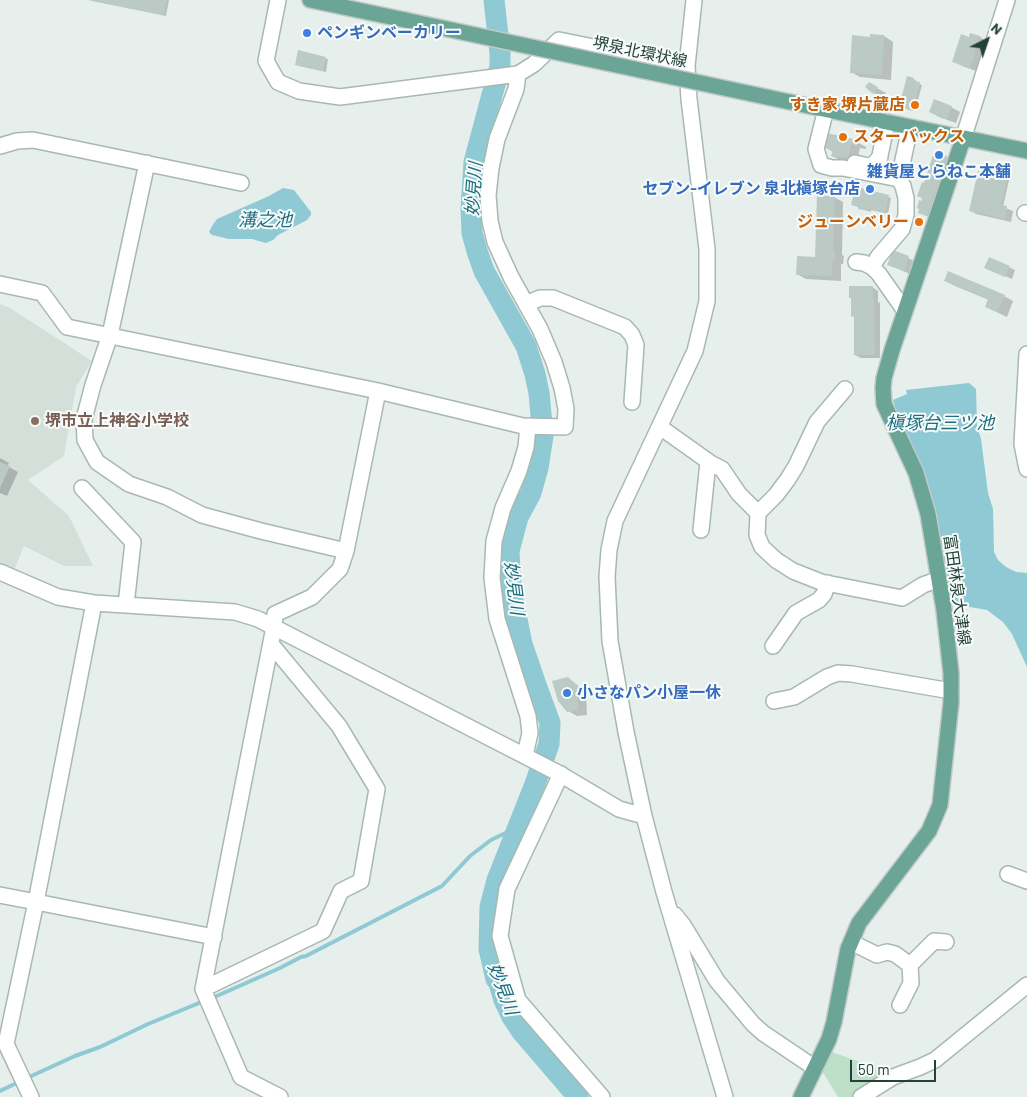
<!DOCTYPE html>
<html>
<head>
<meta charset="utf-8">
<style>
  body { margin:0 }
  #map { position:relative; width:1027px; height:1097px; overflow:hidden; background:#e6efeb; font-family:Barlow,sans-serif }
  canvas { display:block }
  .north { position:absolute; left:962px; top:15px; width:50px; height:50px; -webkit-text-stroke:4px #f7fbf9; paint-order:stroke; rotate:41deg; font-size:14px; font-weight:700; line-height:20px; text-align:center; color:#24423a }
  .north::after { content:''; display:block; margin:auto; width:18px; height:22px; background:#24423a; clip-path:polygon(50% 0,100% 100%,50% 72%,0 100%) }
  .scale { position:absolute; left:850px; top:1060px; width:86px; height:22px; box-sizing:border-box; border:2px solid #24423a; border-top:0; padding-left:6px; font-size:15px; line-height:18px; white-space:nowrap; color:#24423a; -webkit-text-stroke:4px #f7fbf9; paint-order:stroke }
</style>
</head>
<body>
<div id="map">
<canvas width="1027" height="1097"></canvas>
<div class="north">N</div>
<div class="scale">50 m</div>
</div>
<script>
const context = document.querySelector('canvas').getContext('2d');
context.lineJoin = 'round';
function paint(path, color) {
  context.fillStyle = color;
  context.fill(path, 'evenodd');
}
function poly(rows) {
  const path = new Path2D();
  for (const r of rows) {
    path.moveTo(r[0], r[1]);
    for (let i = 2; i < r.length; i += 2) path.lineTo(r[i], r[i + 1]);
  }
  return path;
}
function trace(path, color, width, dash) {
  context.strokeStyle = color;
  context.lineWidth = width;
  context.lineCap = dash ? 'butt' : 'round';
  context.setLineDash(dash || []);
  context.stroke(path);
}
function drawText(font, color, halo, rows, align = 'center') {
  context.font = font + ' Barlow,"Noto Sans JP",sans-serif';
  context.lineWidth = 4;
  context.setLineDash([]);
  context.textBaseline = 'middle';
  context.strokeStyle = halo;
  context.fillStyle = color;
  for (const [text, x, y, turn = 0] of rows) {
    context.save();
    context.translate(x, y);
    context.rotate((+turn || 0) * Math.PI / 180);
    context.textAlign = isNaN(turn) ? turn : align;
    if (halo) context.strokeText(text, 0, 0);
    context.fillText(text, 0, 0);
    context.restore();
  }
}
const built = poly([
  [0,304,10,308,92,361,76,387,64,456,28,480,69,516,93,566,64,566,24,546,14,570,0,564]
]);
const green = poly([
  [832,1052,869,1065,874,1064,881,1077,854,1097,838,1097,822,1071]
]);
const water = poly([
  [283,188,294,190,311,212,311,215,307,220,278,235,273,240,266,243,252,239,229,239,212,235,209,232,212,226,217,219,269,196],
  [969,383,976,389,977,426,981,439,988,493,993,509,994,552,998,560,1006,567,1016,572,1027,573,1027,667,1012,634,1003,622,987,610,970,607,958,608,954,604,952,601,934,511,897,415,893,400,907,394,906,390]
]);
const shadow = poly([
  [88,0,169,0,166,16],
  [971,34,980,37,989,43,979,72,962,66,953,61,970,39],
  [871,36,884,36,893,42,891,80,860,77,851,72,871,38],
  [299,52,328,59,326,72,299,66],
  [914,79,916,81,916,83,922,85,915,111,903,108],
  [869,84,886,93,883,98,874,93],
  [951,107,960,112,956,123,939,117,930,112],
  [857,142,866,147,866,149,860,148,857,162,846,160,845,162,842,161,832,156,833,152,825,147],
  [946,157,949,159,930,217,921,214,925,185],
  [979,173,1009,180,1003,207,1013,211,1011,222,976,214,971,211],
  [862,190,891,198,888,214,871,210,871,212,859,208],
  [834,197,843,202,842,255,844,256,843,264,841,264,841,281,806,279,797,274,816,258],
  [894,252,915,261,910,274,889,265],
  [989,258,1015,270,1012,279,991,270],
  [946,281,1004,296,1013,301,1007,317,986,307,989,300,955,286],
  [872,287,878,291,878,302,880,303,880,358,861,358,855,355,855,317,852,316],
  [0,458,9,463,7,466,18,472,7,496,0,493],
  [568,679,586,691,587,715,577,716,568,711]
]);
const stream = poly([
  [210,999,280,968,301,957,306,956,442,886,470,856,491,840,518,827],
  [27,1078,75,1056,100,1047,148,1024,204,1001],
  [0,1091,21,1081]
]);
const river = poly([
  [494,0,500,53,500,67,492,95,474,162,471,209,472,233,477,251,484,271,526,346,535,374,539,393,543,436,538,468,531,493,518,517,509,551,510,574,512,595,522,644,536,685,550,723,549,744,535,784,497,880,490,907,489,949,496,979,499,983,504,1000,512,1017,522,1032,578,1097]
]);
const building = poly([
  [92,0,167,0,164,15,92,1],
  [970,33,980,36,970,68,952,62,961,34,969,37],
  [870,34,884,35,882,75,850,73,852,35,870,37],
  [298,50,326,57,323,71,295,65],
  [907,76,914,78,914,81,920,82,913,111,899,107],
  [869,82,878,87,873,94,865,87],
  [934,99,952,106,947,119,929,112],
  [827,133,858,140,857,145,851,144,848,158,836,156,836,158,831,156,833,150,824,148],
  [934,152,947,156,927,216,918,213,919,209,917,208,919,200,921,201,922,198,917,196,922,182,924,183],
  [978,171,1007,178,1001,205,1007,206,1005,219,969,211],
  [861,188,889,195,885,213,869,209,868,211,858,209,858,207,851,205,855,189,861,191],
  [817,195,835,196,833,250,835,250,835,260,832,260,832,276,796,275,797,256,815,257],
  [893,250,909,256,904,271,887,265],
  [989,257,1010,266,1005,277,984,268],
  [948,271,1005,295,997,312,985,307,988,299,944,281],
  [849,286,873,286,873,298,874,298,875,355,854,355,854,316,851,317,851,298,849,298],
  [0,462,10,466,0,488],
  [568,677,577,685,578,710,567,712,558,701,552,681]
]);
const minor = poly([
  [278,0,266,61,278,82,299,91,340,97,518,74,534,64,559,40,687,66],
  [694,0,687,66,689,99,707,249,707,301,695,351,615,521,609,550,607,577,610,641,626,732,644,816,664,892,725,1097],
  [826,109,816,149,821,165,832,168,843,168,899,179,910,127],
  [963,139,1007,0],
  [0,146,17,141,33,140,241,183],
  [147,163,110,335,93,385,84,419,85,440,97,462,129,484,167,497,202,515,261,531,346,551],
  [855,163,869,166,874,164,880,157],
  [878,165,887,122],
  [1025,213,1027,213],
  [856,262,864,263,872,267,879,274,905,311],
  [872,267,878,257,902,229,906,215,906,198,903,186,899,179],
  [0,284,42,293,67,327,378,391,523,426,565,427,566,409,562,388,554,362,540,329,511,277,495,242,490,221,488,195,491,168,497,139,516,89,518,74],
  [526,304,540,298,553,298,625,327,632,335,636,345,632,402],
  [1027,354,1022,444,1027,469],
  [660,427,712,464,722,469,739,494,758,513,757,535,762,547,776,560,793,571,821,582,902,598,923,585,939,579],
  [82,488,133,542,126,605],
  [758,513,776,495,788,479,796,466,817,422,845,389],
  [701,530,708,462],
  [0,572,58,597,94,603,235,612,258,619,560,774,619,809,644,816],
  [94,603,36,902,214,937],
  [773,646,796,613,819,600,824,594,828,583],
  [774,701,794,697,827,677,838,673,852,674,951,691],
  [525,755,530,733,528,716,497,619,492,578,494,541,503,508,519,471,526,447,528,426],
  [561,774,507,889,500,936,518,1000,602,1097],
  [1008,874,1027,881],
  [0,895,36,902,6,1044,31,1097],
  [675,915,683,925,717,981,753,1024,763,1033,815,1068],
  [851,942,877,955,887,952,895,954,910,965],
  [203,989,323,931,341,891,361,881,377,789,339,726,271,644],
  [900,1005,911,983,910,965,934,941,946,942],
  [280,1097,241,1077,203,989,274,627,275,614,312,597,340,569,346,551,378,391],
  [861,1097,893,1077,920,1067,935,1060,1027,985]
]);
const major = poly([
  [310,0,405,20],
  [818,108,1027,151],
  [801,1097,829,1039,834,1022,848,949,859,923,929,831,940,805,951,703,951,673,944,610,928,514,916,473,884,404,883,388,884,378,892,350,963,139]
]);
const majorBridge = poly([
  [405,20,818,108]
]);
const markers = [
  [307,33,5,"#3f7fe0"],
  [915,105,5,"#e8710a"],
  [843,137,5,"#e8710a"],
  [939,155,5,"#3f7fe0"],
  [870,189,5,"#3f7fe0"],
  [919,222,5,"#e8710a"],
  [35,421,5,"#8d6e63"],
  [567,693,5,"#3f7fe0"]
];
const shopNames = [
  ["ペンギンベーカリー",317,33],
  ["雑貨屋とらねこ本舗",939,172,"center"],
  ["セブン-イレブン 泉北槇塚台店",860,189,"right"],
  ["小さなパン小屋一休",577,693]
];
const streetNames = [
  ["堺泉北環状線",640,52,12],
  ["富田林泉大津線",957,590,82]
];
const foodNames = [
  ["すき家 堺片蔵店",905,105],
  ["スターバックス",853,137,"left"],
  ["ジューンベリー",909,222]
];
const educationNames = [
  ["堺市立上神谷小学校",45,421]
];
const waterNames = [
  ["妙見川",474,189,-86],
  ["溝之池",265,220],
  ["槇塚台三ツ池",940,423],
  ["妙見川",514,588,83],
  ["妙見川",503,989,69]
];
paint(built, '#d4dfda');
paint(green, '#bfe0c8');
paint(water, '#8ec9d4');
paint(shadow, '#0003');
trace(stream, '#8ec9d4', 4);
trace(river, '#8ec9d4', 21);
paint(building, '#bbcac4');
trace(minor, '#a8b8b2', 18);
trace(major, '#c2cac8', 18);
trace(minor, '#fff', 15);
trace(major, '#6aa596', 15);
trace(majorBridge, '#c2cac8', 18, []);
trace(majorBridge, '#6aa596', 15);
for (const [x, y, r, color] of markers) {
  const dot = new Path2D();
  dot.arc(x, y, r, 0, 2 * Math.PI);
  context.fillStyle = color;
  context.fill(dot);
  trace(dot, '#f7fbf9', 2);
}
drawText('bold 16px', '#366cbe', '#f7fbf9', shopNames, 'left');
drawText('16px', '#24423a', '#f7fbf9', streetNames);
drawText('bold 16px', '#c56008', '#f7fbf9', foodNames, 'right');
drawText('bold 16px', '#785e54', '#f7fbf9', educationNames, 'left');
drawText('italic 18px', '#1c6f80', '#f7fbf9', waterNames);
</script>
</body>
</html>
